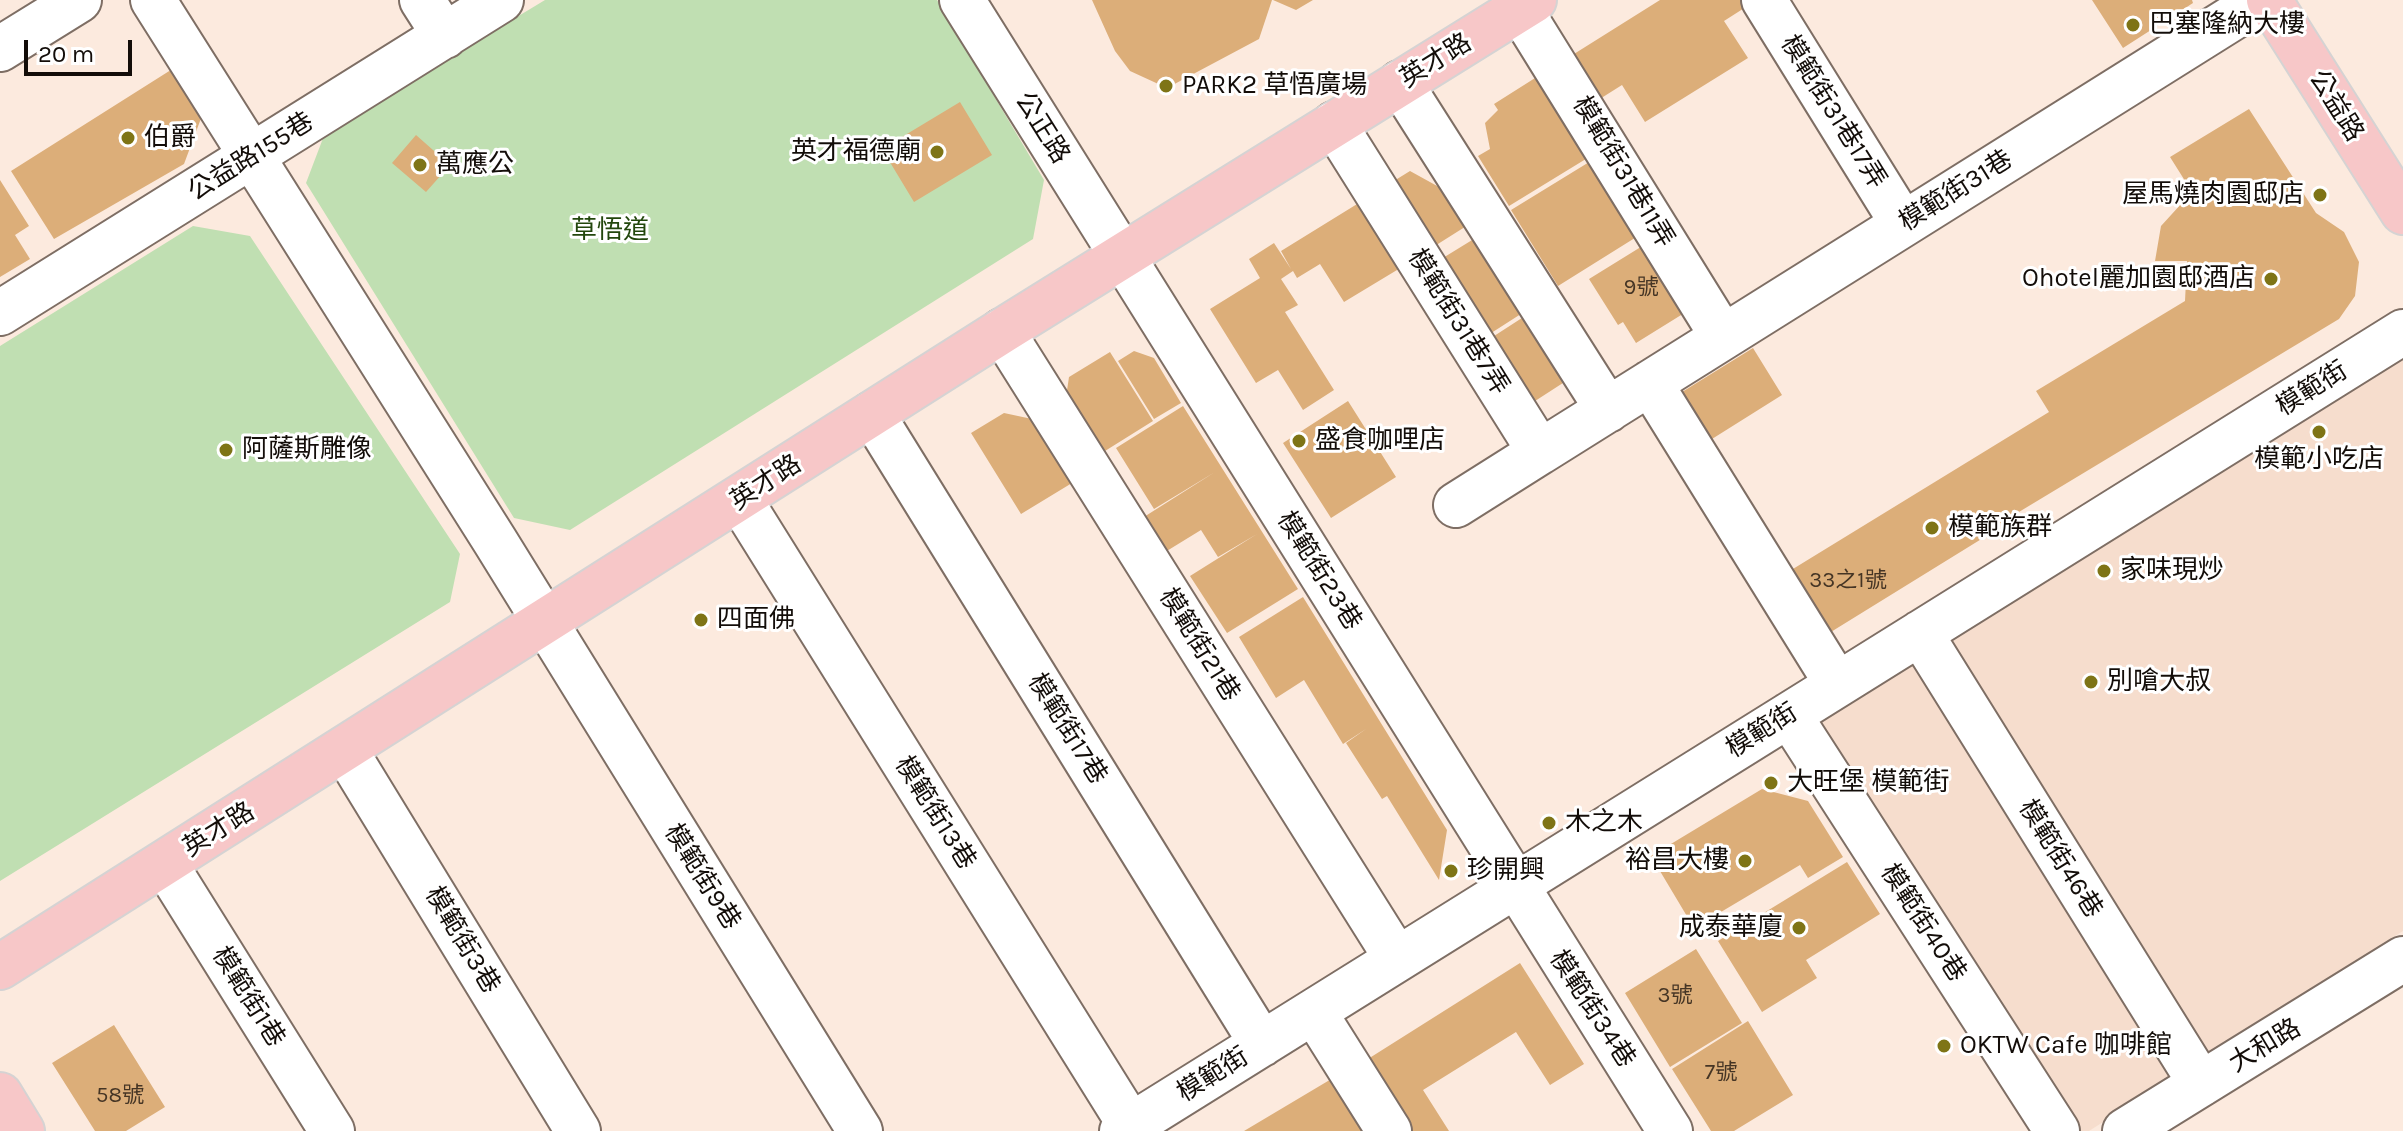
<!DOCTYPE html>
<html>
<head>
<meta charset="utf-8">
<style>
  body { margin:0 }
  #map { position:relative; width:2403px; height:1131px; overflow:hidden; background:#fceade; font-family:Karla,sans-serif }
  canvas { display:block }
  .scale { position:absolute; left:24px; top:40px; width:108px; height:36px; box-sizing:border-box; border:4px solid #130d09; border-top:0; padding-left:10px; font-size:24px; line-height:28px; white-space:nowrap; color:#130d09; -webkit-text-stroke:6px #fff; paint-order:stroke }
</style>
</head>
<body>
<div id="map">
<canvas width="2403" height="1131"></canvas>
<div class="scale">20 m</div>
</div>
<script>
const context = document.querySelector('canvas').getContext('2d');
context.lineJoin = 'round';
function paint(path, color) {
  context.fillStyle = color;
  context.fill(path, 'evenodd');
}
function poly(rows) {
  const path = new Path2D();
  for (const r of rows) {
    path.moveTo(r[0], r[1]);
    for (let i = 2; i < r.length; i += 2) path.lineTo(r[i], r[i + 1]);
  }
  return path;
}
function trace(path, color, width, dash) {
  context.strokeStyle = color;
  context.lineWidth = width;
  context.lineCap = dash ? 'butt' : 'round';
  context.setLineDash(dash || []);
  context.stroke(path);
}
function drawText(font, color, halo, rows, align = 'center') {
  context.font = font + ' Karla,"Noto Sans TC",sans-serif';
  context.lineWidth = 6;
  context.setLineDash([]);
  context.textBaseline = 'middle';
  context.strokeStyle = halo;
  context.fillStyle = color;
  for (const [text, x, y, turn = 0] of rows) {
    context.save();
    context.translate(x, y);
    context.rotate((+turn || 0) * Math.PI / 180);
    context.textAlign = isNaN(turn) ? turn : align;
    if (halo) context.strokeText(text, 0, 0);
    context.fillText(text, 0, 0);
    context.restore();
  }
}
const built = poly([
  [2403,358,2403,931,2089,1131,2062,1131,1810,726]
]);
const green = poly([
  [545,0,937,0,1044,180,1033,239,570,530,514,518,306,183,325,133],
  [193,226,250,236,460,554,450,602,0,881,0,346]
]);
const building = poly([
  [1092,0,1272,0,1259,39,1167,88,1130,71,1115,51],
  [1273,0,1313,0,1296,10],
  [1660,0,1746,0,1749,5,1724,21,1748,58,1645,122,1622,85,1595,102,1566,59],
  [2092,0,2192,0,2193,3,2123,48],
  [174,68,203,113,184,164,54,239,11,171],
  [1543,73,1594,154,1509,206,1478,156,1490,149,1485,123,1498,110,1494,104],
  [960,102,992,155,914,202,882,149],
  [2249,109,2316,213,2344,232,2359,262,2355,296,2339,319,1994,527,1996,530,1826,635,1788,572,2049,412,2036,391,2185,301,2187,261,2155,261,2161,226,2192,192,2170,157],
  [416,135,450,165,426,192,392,163],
  [1599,156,1646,231,1558,286,1511,210],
  [1410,171,1448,192,1468,225,1430,249,1389,184],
  [0,180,29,226,15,235,30,259,0,277],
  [1362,201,1402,267,1344,302,1320,264,1297,278,1293,271,1281,279,1298,305,1285,312,1334,390,1303,410,1278,370,1256,383,1210,309,1260,278,1249,259,1274,243,1291,269,1281,251],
  [1477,237,1524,312,1485,337,1438,261],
  [1644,245,1686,312,1636,343,1623,322,1618,325,1589,279],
  [1525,316,1566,381,1532,403,1491,338],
  [1753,348,1782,395,1704,444,1674,397],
  [1134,351,1154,358,1181,403,1154,419,1118,361],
  [1110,352,1153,421,1097,456,1065,404,1069,377],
  [1348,401,1396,477,1331,518,1283,443],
  [1183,406,1298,589,1227,633,1190,576,1257,534,1218,557,1201,530,1157,557,1136,522,1215,472,1154,509,1116,448],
  [1004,413,1032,419,1072,483,1021,514,971,433],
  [1303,597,1447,830,1439,880,1387,796,1382,799,1346,743,1366,729,1343,744,1304,680,1276,698,1239,637],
  [1762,789,1808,801,1843,857,1808,878,1800,865,1694,928,1651,856],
  [1847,862,1880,914,1806,960,1817,978,1762,1012,1718,941],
  [1696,949,1742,1023,1670,1067,1625,993],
  [1520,963,1584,1064,1550,1085,1516,1032,1423,1090,1449,1131,1402,1131,1360,1064],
  [1748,1021,1793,1095,1734,1131,1711,1131,1672,1069],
  [114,1025,165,1107,126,1131,95,1131,52,1063],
  [1333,1078,1365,1131,1244,1131]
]);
const minor = poly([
  [153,0,495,541,860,1131],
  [422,0,445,36],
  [962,0,1670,1131],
  [1514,0,1723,337],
  [1764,0,1903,224],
  [0,49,79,0],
  [1400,83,1608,410],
  [1334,124,1540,452,2261,0],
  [0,313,501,0],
  [1002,331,1397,959],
  [1650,383,1837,684],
  [872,414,1262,1044],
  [740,500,1134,1131],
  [1456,505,1540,452],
  [1920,633,2201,1084],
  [1789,715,2057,1131],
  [345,750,578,1131],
  [165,864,332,1131],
  [1314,1012,1389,1131],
  [1122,1131,2403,332],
  [2125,1131,2403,959]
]);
const major = poly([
  [2269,0,2403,212],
  [0,967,1002,331,1534,0],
  [0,1095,22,1131]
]);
const markers = [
  [2133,25,8,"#7e7416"],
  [1166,86,8,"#7e7416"],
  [128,138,8,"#7e7416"],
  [937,152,8,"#7e7416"],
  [420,165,8,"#7e7416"],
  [2320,195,8,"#7e7416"],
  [2271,279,8,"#7e7416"],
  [2319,432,8,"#7e7416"],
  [1299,441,8,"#7e7416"],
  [226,450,8,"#7e7416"],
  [1932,528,8,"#7e7416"],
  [2104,571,8,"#7e7416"],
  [701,620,8,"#7e7416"],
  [2091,682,8,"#7e7416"],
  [1771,783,8,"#7e7416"],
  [1549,823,8,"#7e7416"],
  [1745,861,8,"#7e7416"],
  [1451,871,8,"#7e7416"],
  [1799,928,8,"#7e7416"],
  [1944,1046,8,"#7e7416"]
];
const numberNames = [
  ["9號",1641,288],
  ["33之1號",1848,581],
  ["3號",1675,996],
  ["7號",1721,1073],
  ["58號",120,1096]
];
const poiNames = [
  ["巴塞隆納大樓",2149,25],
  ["PARK2 草悟廣場",1182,86],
  ["伯爵",144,138],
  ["英才福德廟",921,152,"right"],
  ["萬應公",436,165],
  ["屋馬燒肉園邸店",2304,195,"right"],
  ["Ohotel麗加園邸酒店",2255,279,"right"],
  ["盛食咖哩店",1315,441],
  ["阿薩斯雕像",242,450],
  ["模範小吃店",2319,460,"center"],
  ["模範族群",1948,528],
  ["家味現炒",2120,571],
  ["四面佛",717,620],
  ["別嗆大叔",2107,682],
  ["大旺堡 模範街",1787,783],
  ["木之木",1565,823],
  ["裕昌大樓",1729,861,"right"],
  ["珍開興",1467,871],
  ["成泰華廈",1783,928,"right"],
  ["OKTW Cafe 咖啡館",1960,1046]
];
const streetNames = [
  ["英才路",1436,61,-32],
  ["公益路",2336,106,58],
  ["模範街31巷17弄",1833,112,58],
  ["公正路",1042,128,58],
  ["公益路155巷",251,157,-32],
  ["模範街31巷11弄",1623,172,59],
  ["模範街31巷",1956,191,-32],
  ["模範街31巷7弄",1458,322,58],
  ["模範街",2312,389,-32],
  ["英才路",766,483,-33],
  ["模範街23巷",1319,571,58],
  ["模範街21巷",1199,645,58],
  ["模範街17巷",1067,729,58],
  ["模範街",1762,731,-32],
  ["模範街13巷",935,813,58],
  ["英才路",219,830,-32],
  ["模範街46巷",2060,859,58],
  ["模範街9巷",702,877,58],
  ["模範街40巷",1923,923,57],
  ["模範街3巷",462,940,59],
  ["模範街1巷",248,997,58],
  ["模範街34巷",1592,1009,57],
  ["大和路",2265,1046,-31],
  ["模範街",1213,1075,-32]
];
const parkNames = [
  ["草悟道",610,231]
];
paint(built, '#f6ddcd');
paint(green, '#c0dfb2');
paint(building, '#dcae79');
trace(minor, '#7e6e64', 48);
trace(major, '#d5d3d3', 48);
trace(minor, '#fff', 44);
trace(major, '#f7c7c8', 44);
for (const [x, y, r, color] of markers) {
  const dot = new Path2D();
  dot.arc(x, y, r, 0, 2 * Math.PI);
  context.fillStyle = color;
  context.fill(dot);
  trace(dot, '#fff', 3);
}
drawText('22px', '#453525', null, numberNames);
drawText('26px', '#130d09', '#fff', poiNames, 'left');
drawText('26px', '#130d09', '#fff', streetNames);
drawText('26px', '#23470d', '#fff', parkNames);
</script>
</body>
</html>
